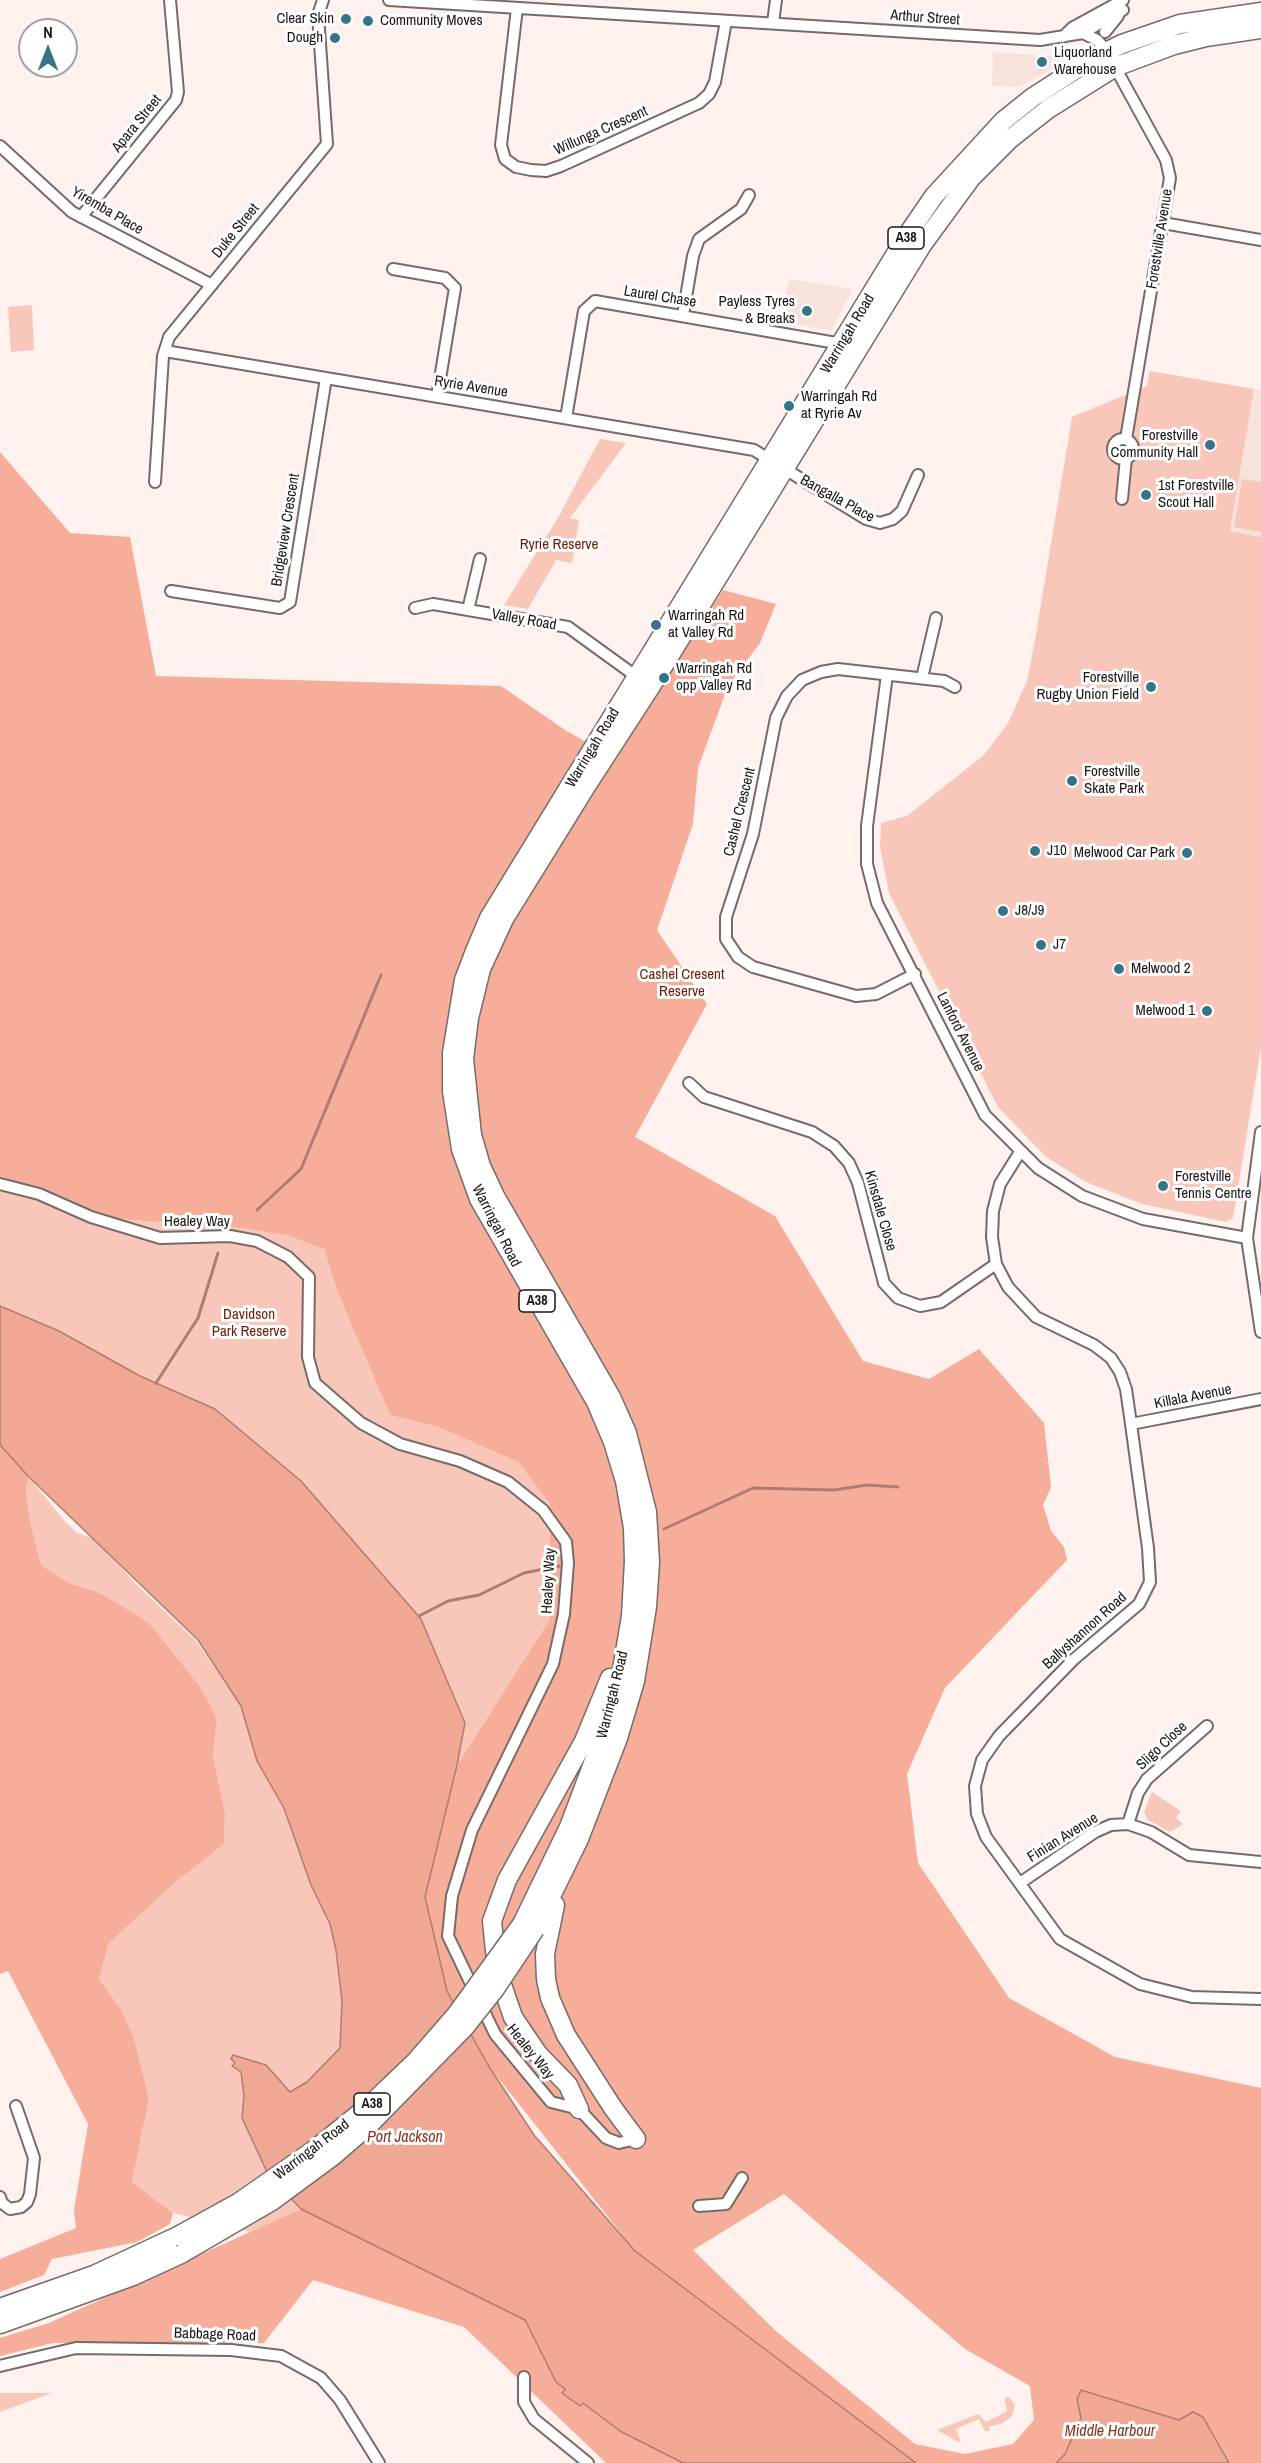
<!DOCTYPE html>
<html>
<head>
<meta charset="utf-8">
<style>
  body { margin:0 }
  #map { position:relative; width:1261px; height:2463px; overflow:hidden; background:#fff1ed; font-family:"Archivo Narrow",sans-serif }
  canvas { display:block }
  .north { position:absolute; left:18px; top:18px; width:60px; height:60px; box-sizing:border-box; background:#fff; border:2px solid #a3a2a1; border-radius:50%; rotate:0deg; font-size:16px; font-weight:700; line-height:24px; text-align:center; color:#1a1614 }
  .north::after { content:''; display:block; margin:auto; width:21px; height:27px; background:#357589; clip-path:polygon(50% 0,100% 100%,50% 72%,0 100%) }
</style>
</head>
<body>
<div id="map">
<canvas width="1261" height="2463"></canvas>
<div class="north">N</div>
</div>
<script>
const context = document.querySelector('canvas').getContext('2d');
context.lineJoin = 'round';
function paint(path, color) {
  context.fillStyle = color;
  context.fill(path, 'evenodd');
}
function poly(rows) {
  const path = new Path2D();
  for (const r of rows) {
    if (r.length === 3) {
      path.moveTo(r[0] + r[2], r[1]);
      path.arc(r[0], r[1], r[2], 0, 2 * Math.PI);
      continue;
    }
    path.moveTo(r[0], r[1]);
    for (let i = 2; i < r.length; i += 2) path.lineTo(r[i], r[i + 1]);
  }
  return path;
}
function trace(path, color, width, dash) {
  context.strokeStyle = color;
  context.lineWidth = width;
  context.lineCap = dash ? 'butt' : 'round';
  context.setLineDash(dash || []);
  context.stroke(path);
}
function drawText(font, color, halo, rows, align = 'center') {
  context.font = font + ' "Archivo Narrow",sans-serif';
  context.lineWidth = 6;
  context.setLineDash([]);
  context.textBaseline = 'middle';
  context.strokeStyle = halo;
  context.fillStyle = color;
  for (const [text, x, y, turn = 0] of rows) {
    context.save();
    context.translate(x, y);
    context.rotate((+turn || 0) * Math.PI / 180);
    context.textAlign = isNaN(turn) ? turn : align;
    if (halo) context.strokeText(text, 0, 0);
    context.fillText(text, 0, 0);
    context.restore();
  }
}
const built = poly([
  [993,52,1059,57,1059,65,1019,87,992,86],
  [789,279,853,289,831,331,781,321],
  [1254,389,1261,390,1261,537,1230,531]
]);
const green = poly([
  [32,305,34,350,11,352,8,307],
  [1150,371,1254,389,1230,531,1261,537,1261,1047,1233,1218,1226,1222,1142,1204,1086,1182,1045,1156,998,1107,889,893,880,847,881,823,907,816,984,755,1008,723,1027,681,1034,646,1072,417,1147,386],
  [600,439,626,443,570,518,579,520,572,563,556,560,528,609,504,605,559,516],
  [1242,479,1261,482,1261,532,1234,527],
  [0,1189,119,1219,241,1228,286,1235,324,1249,337,1291,390,1415,438,1427,518,1462,550,1504,550,1619,457,1765,465,1723,215,1409,140,1376,59,1331,0,1306],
  [29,1477,63,1519,76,1532,96,1540,135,1583,197,1642,241,1706,257,1761,284,1808,311,1885,330,1924,336,1950,342,2001,340,2048,307,2082,289,2092,266,2065,235,2063,232,2066,241,2072,244,2096,242,2118,268,2174,301,2209,251,2232,173,2213,132,2182,149,2099,134,2038,121,2009,99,1979,109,1943,177,1881,224,1844,225,1813,213,1756,217,1719,149,1623,102,1595,69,1583,41,1565,29,1517,26,1489],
  [1152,1792,1181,1811,1176,1818,1183,1824,1170,1832,1148,1820,1144,1812],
  [0,2393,52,2393,0,2412],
  [1009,2397,1015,2405,1012,2416,1003,2423,989,2427,990,2431,985,2431,979,2419,956,2429,961,2441,958,2442,937,2430,978,2414,986,2422,1007,2411,1005,2402,1005,2398]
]);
const forest = poly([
  [0,452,70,533,130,537,156,676,501,686,565,730,616,759,723,590,776,604,760,643,728,686,698,768,693,824,657,930,707,1004,635,1137,775,1216,863,1361,929,1379,979,1349,1044,1423,1051,1487,1043,1505,1051,1531,1064,1547,1067,1560,945,1688,907,1774,918,1863,1009,1998,1115,2057,1261,2088,1261,2463,1229,2463,1203,2417,1179,2420,1136,2408,1077,2399,1081,2418,1065,2454,1055,2463,916,2463,635,2251,488,2065,447,1991,425,1897,457,1765,550,1619,550,1504,518,1462,438,1427,390,1415,337,1291,324,1249,286,1235,241,1228,119,1219,0,1189],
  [784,2194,965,2349,1030,2386,1034,2420,1013,2444,965,2454,915,2444,777,2332,693,2250],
  [0,1445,29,1477,26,1489,29,1517,41,1565,69,1583,102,1594,149,1623,200,1687,217,1719,213,1756,225,1813,224,1844,177,1881,109,1943,99,1979,121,2009,134,2038,149,2099,132,2182,173,2213,170,2224,137,2242,52,2259,44,2275,0,2292,0,2259,76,2228,74,2210,88,2124,8,1971,0,1974],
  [301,2209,526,2320,556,2382,565,2389,562,2392,583,2403,620,2431,683,2463,606,2463,464,2327,313,2280,264,2343,53,2343,0,2356,0,2338,49,2323]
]);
const water = poly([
  [0,1306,59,1331,140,1376,215,1409,301,1481,421,1619,465,1723,457,1765,425,1897,447,1991,488,2065,534,2135,635,2251,916,2463,683,2463,620,2431,583,2403,580,2406,562,2393,565,2389,556,2382,525,2320,301,2209,268,2174,242,2118,244,2096,241,2072,232,2066,235,2063,231,2059,233,2055,266,2065,290,2092,307,2082,340,2048,342,2001,336,1950,330,1924,311,1885,284,1808,257,1761,241,1706,198,1640,29,1477,0,1445,0,1306],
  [1081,2390,1179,2420,1193,2412,1203,2417,1229,2463,1056,2463,1065,2454,1081,2418,1077,2399,1081,2390]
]);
const stream = poly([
  [257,1210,301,1169,381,975],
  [156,1383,198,1318,218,1253],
  [664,1529,753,1488,834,1490,867,1485,898,1487],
  [419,1616,448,1601,479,1595,524,1573,559,1566]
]);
const minor = poly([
  [389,0,1040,40,1083,33,1123,10],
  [517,8,501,145,505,159,516,167,531,170,546,171,561,166,699,103,709,94,715,82,726,21],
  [773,23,776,0],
  [1105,32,1118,16],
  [1083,33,1097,40,1108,52],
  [1063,37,1072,28,1123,0],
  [1115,67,1166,160,1170,178,1126,439],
  [0,146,72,212,212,285],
  [81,217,176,100,178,92,170,0],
  [1163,223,1261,240],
  [393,269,445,278,455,288,437,397],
  [683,315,693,256,699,239,741,209,749,195],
  [165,351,754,450,770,460],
  [566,418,584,311,595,301,842,344],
  [1123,449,10],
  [785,469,866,519,880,523,893,519,902,511,918,475],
  [155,482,163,356,169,337,327,144,318,15,323,0],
  [1122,499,1126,458],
  [171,591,280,608,290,602,326,378],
  [415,608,433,604,568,627,637,677],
  [468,610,480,559],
  [887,675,867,826,867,864,877,903,985,1115,1038,1168,1082,1196,1143,1219,1247,1238],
  [922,678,936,618],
  [915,974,876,994,856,996,753,967,738,957,726,939,726,917,753,834,776,718,787,696,802,680,821,672,838,669,944,681,955,687],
  [689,1083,704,1097,812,1132,834,1146,849,1163,858,1183,884,1283,898,1298,920,1306,941,1302,996,1264],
  [1261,1132,1247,1238,1261,1332],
  [1020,1152,1000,1184,993,1211,992,1237,996,1264,1008,1287,1036,1317,1094,1345,1111,1358,1120,1372,1126,1389,1131,1424,1148,1548,1150,1582,1139,1604,1073,1660,999,1736,982,1760,975,1786,977,1814,986,1837,1060,1939,1140,1984,1192,1997,1261,1999],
  [0,1184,39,1194,91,1217,160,1238,230,1236,257,1241,288,1257,309,1277,308,1357,315,1383,361,1423,400,1444,460,1461,508,1482,543,1510,566,1542,568,1563,564,1614,553,1664,472,1830,452,1896,448,1936,495,2034,551,2102,579,2109,606,2138,619,2143,636,2139],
  [1131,1424,1261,1399],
  [1128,1824,1138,1793,1147,1779,1207,1726],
  [1020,1883,1095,1832,1111,1825,1128,1824,1151,1832,1189,1855,1261,1862],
  [0,2197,2,2203,10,2209,21,2207,27,2202,30,2194,34,2158,16,2106],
  [699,2206,726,2204,742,2178],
  [0,2366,76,2348,231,2350,281,2356,321,2378,340,2400,379,2463],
  [524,2377,524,2402,534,2419,588,2463]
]);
const trunk = poly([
  [555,1905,545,1954,546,1979,550,1998,566,2035,613,2108,636,2139],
  [522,1924,569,1827,612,1713,621,1676,631,1616,634,1561,633,1528,625,1481,613,1442,596,1402,479,1199,461,1149,452,1091,452,1053,464,980,475,951,489,918,908,234,934,196,1003,121,1033,97,1092,59,1122,44,1180,24,1261,12],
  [535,1929,579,1839,618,1738,635,1681,647,1607,650,1562,647,1512,627,1433,611,1397,495,1196,481,1166,472,1135,464,1059,469,1018,481,969,504,919,585,788,651,686,922,245,971,178,1010,139,1048,109,1115,67,1174,45,1206,37,1261,29],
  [579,2109,568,2085,538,2054,513,2017,497,1970,492,1921,507,1880,584,1741,610,1678],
  [0,2308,94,2275,178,2236],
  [0,2324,133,2276,181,2254]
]);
const trunkBridge = poly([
  [178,2236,238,2203,314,2150,370,2105,416,2061,456,2015,522,1924],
  [181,2254,272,2201,333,2156,370,2124,465,2027,495,1989,535,1929]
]);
const markers = [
  [346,19,6,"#357589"],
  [368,21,6,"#357589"],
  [335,38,6,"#357589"],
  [1042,62,6,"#357589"],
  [807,311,6,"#357589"],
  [789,406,6,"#357589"],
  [1210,445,6,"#357589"],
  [1146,495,6,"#357589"],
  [656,625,6,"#357589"],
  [664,678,6,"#357589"],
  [1151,687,6,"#357589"],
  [1072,781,6,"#357589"],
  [1035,851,6,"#357589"],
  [1187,853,6,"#357589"],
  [1003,911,6,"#357589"],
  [1041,945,6,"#357589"],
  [1119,969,6,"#357589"],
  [1207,1011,6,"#357589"],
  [1163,1186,6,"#357589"]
];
const shields = [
  [906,238,36],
  [537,1301,36],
  [372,2104,36]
];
const shieldNames = [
  ["A38",906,238],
  ["A38",537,1301],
  ["A38",372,2104]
];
const streetNames = [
  ["Arthur Street",925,18,4],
  ["Apara Street",137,124,-51],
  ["Willunga Crescent",601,131,-24],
  ["Yiremba Place",107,211,30],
  ["Duke Street",236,231,-51],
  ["Forestville Avenue",1160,239,-81],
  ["Laurel Chase",660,297,9],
  ["Warringah Road",848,334,-59],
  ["Ryrie Avenue",471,387,9],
  ["Bangalla Place",837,499,29],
  ["Bridgeview Crescent",286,530,-81],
  ["Valley Road",524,620,10],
  ["Warringah Road",593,748,-59],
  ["Cashel Crescent",740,812,-76],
  ["Lanford Avenue",960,1032,63],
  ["Kinsdale Close",880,1211,74],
  ["Healey Way",197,1222],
  ["Warringah Road",496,1226,63],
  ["Killala Avenue",1193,1397,-11],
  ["Healey Way",549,1581,-87],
  ["Ballyshannon Road",1085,1631,-42],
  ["Warringah Road",613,1695,-76],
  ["Sligo Close",1162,1746,-43],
  ["Finian Avenue",1063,1838,-32],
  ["Healey Way",530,2052,51],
  ["Warringah Road",312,2150,-37],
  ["Babbage Road",215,2335,2]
];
const poiNames = [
  ["Clear Skin",334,19,"right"],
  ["Community Moves",380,21],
  ["Dough",323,38,"right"],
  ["Liquorland",1054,53],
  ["Warehouse",1054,70],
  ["Payless Tyres",795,302,"right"],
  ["& Breaks",795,319,"right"],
  ["Warringah Rd",801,397],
  ["at Ryrie Av",801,414],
  ["Forestville",1198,436,"right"],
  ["Community Hall",1198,453,"right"],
  ["1st Forestville",1158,486],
  ["Scout Hall",1158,503],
  ["Warringah Rd",668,616],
  ["at Valley Rd",668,633],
  ["Warringah Rd",676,669],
  ["opp Valley Rd",676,686],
  ["Forestville",1139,678,"right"],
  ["Rugby Union Field",1139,695,"right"],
  ["Forestville",1084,772],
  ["Skate Park",1084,789],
  ["J10",1047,851],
  ["Melwood Car Park",1175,853,"right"],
  ["J8/J9",1015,911],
  ["J7",1053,945],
  ["Melwood 2",1131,969],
  ["Melwood 1",1195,1011,"right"],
  ["Forestville",1175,1177],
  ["Tennis Centre",1175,1194]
];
const parkNames = [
  ["Ryrie Reserve",559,545],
  ["Cashel Cresent",682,975],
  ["Reserve",682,992],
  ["Davidson",249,1315],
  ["Park Reserve",249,1332]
];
const waterNames = [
  ["Port Jackson",405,2138],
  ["Middle Harbour",1110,2432]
];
paint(built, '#f8e2dc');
paint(green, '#f9c7ba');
paint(forest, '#f6ae9a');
paint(water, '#f0a895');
trace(water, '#b07c6e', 1.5);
trace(stream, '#b07c6e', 3);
trace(minor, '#776b67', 14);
trace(trunk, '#776b67', 21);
trace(minor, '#fff', 10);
trace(trunk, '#fff', 18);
trace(trunkBridge, '#776b67', 21, []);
trace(trunkBridge, '#fff', 18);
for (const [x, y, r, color] of markers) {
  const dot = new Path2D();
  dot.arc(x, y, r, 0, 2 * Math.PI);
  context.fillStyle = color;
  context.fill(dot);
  trace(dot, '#fff', 2);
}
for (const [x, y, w] of shields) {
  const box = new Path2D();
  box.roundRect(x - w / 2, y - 11, w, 22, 4.5);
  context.fillStyle = '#fff';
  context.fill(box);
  trace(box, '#1a1614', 1.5);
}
drawText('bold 14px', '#1a1614', null, shieldNames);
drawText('15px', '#1a1614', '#fff', streetNames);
drawText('15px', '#1a1614', '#fff', poiNames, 'left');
drawText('15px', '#6e1c04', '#fff', parkNames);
drawText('italic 16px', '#87341e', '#fff', waterNames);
</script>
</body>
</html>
